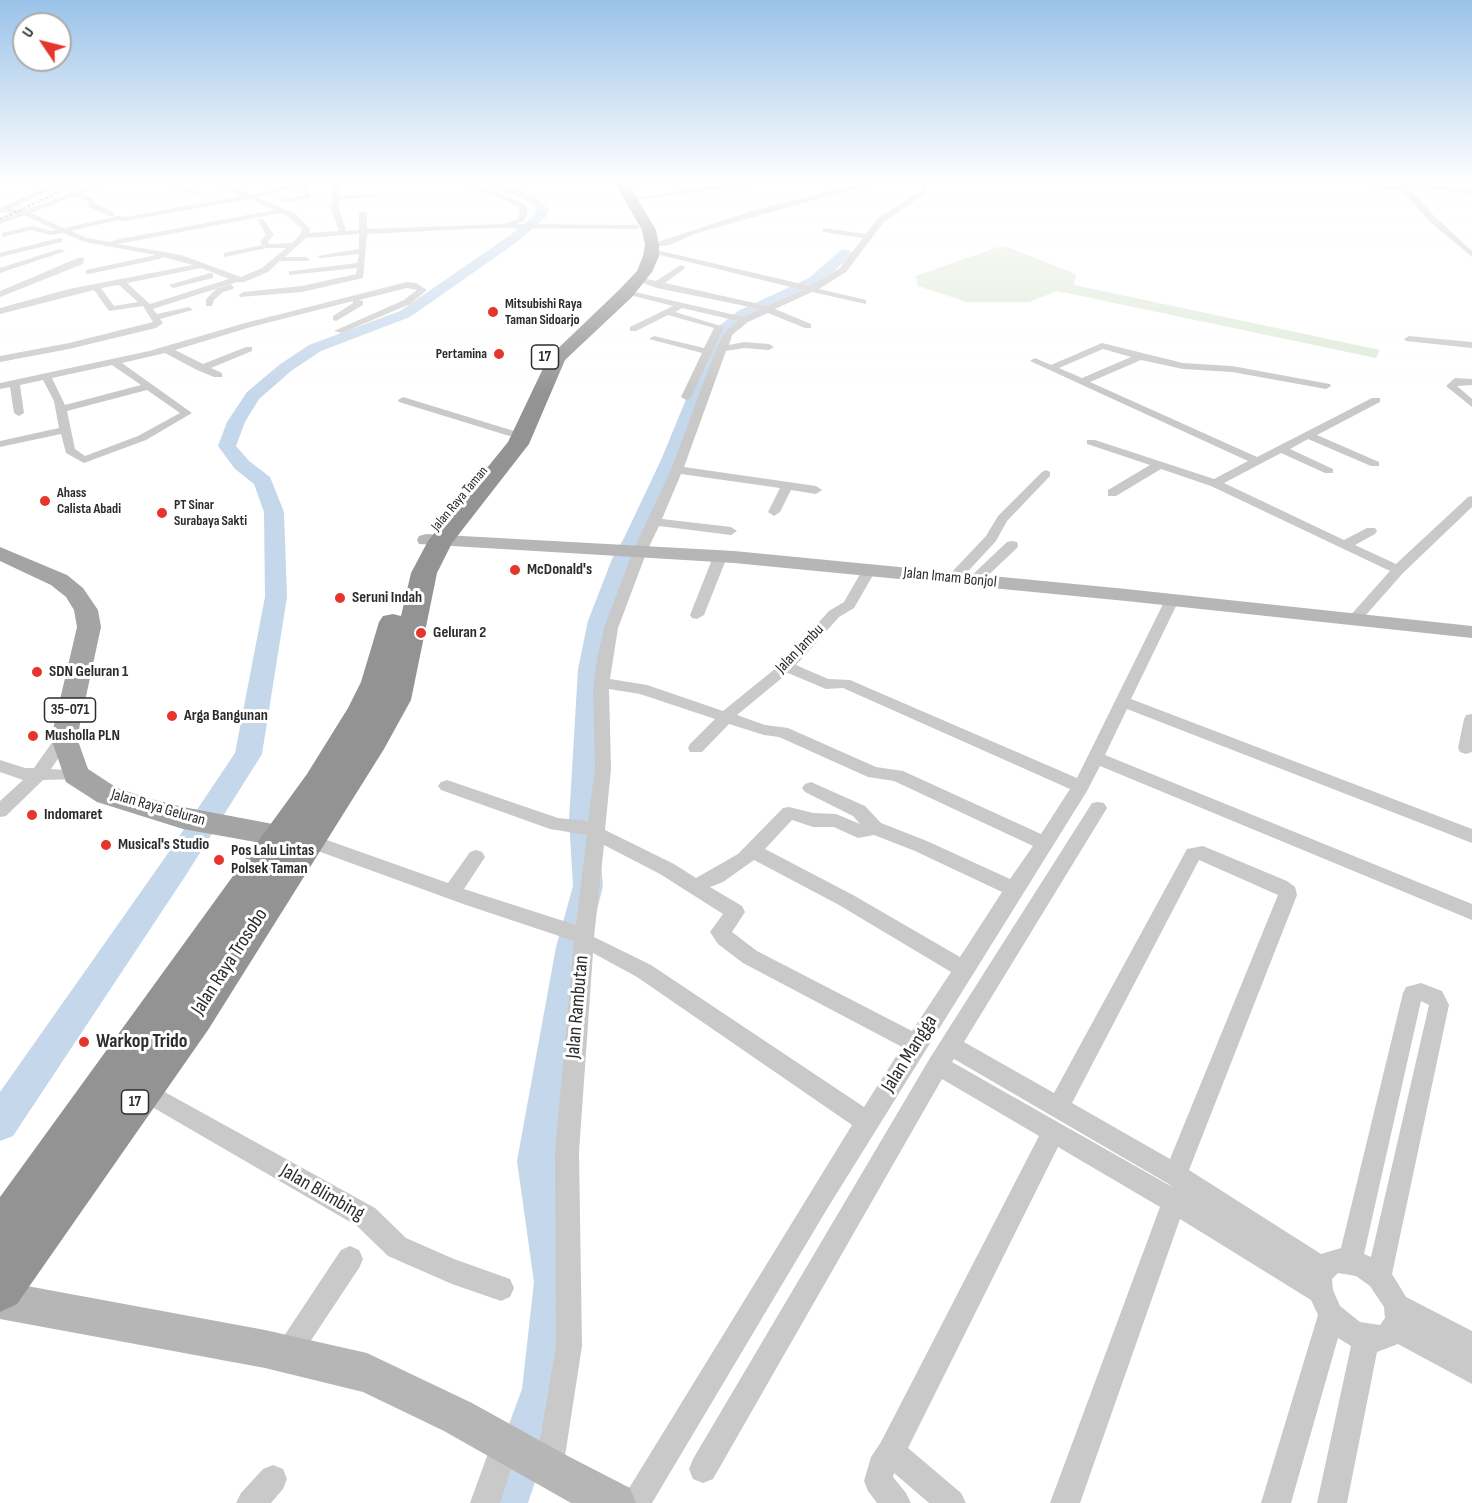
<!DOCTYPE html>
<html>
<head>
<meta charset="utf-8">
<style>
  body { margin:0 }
  #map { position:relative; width:1472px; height:1503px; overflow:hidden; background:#fff; font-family:"Sofia Sans Condensed",sans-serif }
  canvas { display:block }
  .north { position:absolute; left:12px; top:12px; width:60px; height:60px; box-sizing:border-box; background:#fff; border:2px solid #ababab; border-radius:50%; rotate:305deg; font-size:16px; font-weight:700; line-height:24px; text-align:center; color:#2c2c2c }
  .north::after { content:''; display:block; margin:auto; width:21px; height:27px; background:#e6352b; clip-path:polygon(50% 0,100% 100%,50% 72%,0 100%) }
</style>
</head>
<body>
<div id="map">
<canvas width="1472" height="1503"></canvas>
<div class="north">U</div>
</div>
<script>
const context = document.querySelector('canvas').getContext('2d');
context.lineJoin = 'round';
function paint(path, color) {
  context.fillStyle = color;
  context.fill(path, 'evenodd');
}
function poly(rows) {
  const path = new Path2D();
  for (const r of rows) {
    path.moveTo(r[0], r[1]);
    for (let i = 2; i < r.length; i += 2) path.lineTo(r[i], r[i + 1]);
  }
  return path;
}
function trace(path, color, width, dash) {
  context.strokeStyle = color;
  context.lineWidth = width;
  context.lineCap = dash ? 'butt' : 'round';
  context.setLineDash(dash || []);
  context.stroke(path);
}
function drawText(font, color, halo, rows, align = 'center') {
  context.font = font + ' "Sofia Sans Condensed",sans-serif';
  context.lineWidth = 6;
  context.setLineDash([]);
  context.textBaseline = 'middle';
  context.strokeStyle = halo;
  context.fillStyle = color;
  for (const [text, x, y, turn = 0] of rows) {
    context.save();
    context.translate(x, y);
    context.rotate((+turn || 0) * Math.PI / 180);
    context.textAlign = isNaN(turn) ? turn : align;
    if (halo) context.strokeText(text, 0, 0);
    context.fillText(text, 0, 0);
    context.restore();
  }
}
const green = poly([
  [998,247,1010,248,1076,274,1074,285,1380,350,1376,358,1057,291,1029,302,967,302,918,286,916,276]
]);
const river = poly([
  [486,183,502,183,538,198,549,210,545,218,517,242,410,317,321,351,291,371,259,399,245,422,236,446,249,461,270,477,284,512,287,597,262,754,186,875,13,1136,0,1141,0,1092,164,859,235,753,265,597,264,512,254,484,235,469,218,446,227,422,247,392,279,365,309,345,400,311,509,236,534,216,537,210,530,202,486,183],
  [846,249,853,253,851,256,819,284,748,317,727,334,679,460,646,538,634,559,612,621,602,669,597,820,603,886,588,947,555,1161,576,1282,566,1389,528,1503,480,1503,522,1389,534,1282,517,1161,556,947,573,886,569,820,578,669,588,621,612,559,624,538,661,460,715,329,738,311,809,278,841,250,846,249]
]);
const street = poly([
  [54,183,63,183,11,209,25,210,96,183,106,183,81,194,94,199,95,204,114,212,114,216,108,216,89,207,88,202,75,196,31,213,64,228,118,216,125,217,242,196,215,183,225,183,251,195,298,183,311,183,309,185,311,198,284,202,280,200,305,195,302,186,257,197,296,214,310,229,309,233,339,231,331,209,334,187,332,183,339,183,340,196,374,194,377,196,339,200,339,209,346,231,359,230,359,213,363,211,367,213,367,229,504,224,518,219,520,211,519,207,464,183,474,183,525,204,528,211,525,220,516,224,636,225,640,227,636,229,488,228,367,234,363,278,302,292,240,297,239,295,243,292,302,286,356,274,357,268,289,275,289,271,292,271,357,263,359,254,321,258,317,256,359,249,359,234,306,238,285,257,305,257,309,259,308,261,280,261,268,272,244,282,237,282,153,309,157,314,189,307,193,310,160,319,163,323,156,328,69,349,0,362,0,356,69,343,153,322,143,306,109,311,94,290,0,314,0,308,69,289,193,265,163,257,159,259,89,274,86,274,86,270,156,255,85,242,63,233,51,235,32,230,2,237,2,233,32,226,51,231,56,230,25,215,0,224,0,219,16,213,0,212,0,208,54,183],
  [249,199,274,210,115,240,111,242,87,238,71,231,118,220,125,221,249,199],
  [281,213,290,218,302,229,300,235,292,243,269,244,268,241,274,235,263,219,257,219,266,235,260,241,262,245,224,253,224,257,267,248,286,248,262,268,241,277,181,255,118,244,281,213],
  [201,268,229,279,150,304,127,283,201,268],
  [119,285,138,302,114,306,101,288,119,285],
  [163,183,174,183,203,194,198,195,163,183],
  [737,183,759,183,630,201,626,199,737,183],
  [862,183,874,183,697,233,670,245,652,247,648,245,752,211,862,183],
  [918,183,927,186,926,193,883,223,846,272,819,289,866,300,866,304,812,292,775,309,811,324,811,328,805,328,768,313,748,322,732,335,729,345,744,342,769,344,774,347,769,350,744,348,726,351,684,467,816,486,822,490,816,494,791,490,780,512,774,516,768,512,780,488,681,474,662,519,731,527,737,531,731,535,659,526,647,551,618,628,610,679,647,685,723,711,781,664,829,611,844,602,864,567,869,566,876,570,854,608,839,617,796,665,828,679,850,680,1077,778,1165,600,1167,597,1177,597,1179,600,1131,699,1472,829,1472,843,1127,709,1105,755,1472,904,1472,920,1100,766,1087,791,827,1209,652,1503,620,1503,852,1125,637,977,593,953,579,1152,582,1346,563,1469,559,1479,549,1483,539,1479,535,1469,556,1346,555,1152,574,941,466,905,304,846,301,841,304,836,310,834,448,883,470,852,476,850,482,852,485,857,464,889,576,925,587,835,550,829,441,790,438,786,441,782,447,780,558,818,588,821,595,769,593,689,597,659,604,628,633,551,671,470,716,349,725,332,738,321,682,308,675,312,724,327,691,397,686,400,681,397,702,353,649,339,654,336,704,348,714,328,668,315,636,331,630,331,630,327,673,306,622,293,626,290,744,317,760,309,657,288,634,280,638,277,656,281,681,265,685,267,684,269,665,283,768,306,803,290,648,252,648,248,810,286,840,268,863,238,823,232,823,228,866,234,877,219,921,191,922,187,918,183],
  [788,673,826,689,843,688,1070,789,1041,834,903,771,876,767,788,728,765,725,737,715,788,673],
  [609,689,640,694,715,719,690,744,688,748,690,752,702,752,729,724,764,735,779,737,868,777,894,781,1033,846,1010,879,927,841,881,823,865,806,811,782,805,784,802,788,805,792,853,816,860,824,836,814,813,813,789,807,783,808,738,854,696,878,674,864,605,830,611,769,609,689],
  [792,820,813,827,834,827,858,838,874,835,915,851,1002,892,960,957,853,895,765,849,792,820],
  [604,845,660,874,723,914,710,932,718,944,743,963,902,1047,864,1107,651,965,594,937,604,845],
  [754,860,839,905,951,972,912,1031,757,951,732,932,745,912,742,906,710,887,723,882,754,860],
  [1356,183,1401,187,1399,183,1421,183,1472,190,1472,194,1407,186,1435,217,1472,251,1472,257,1429,221,1403,192,1356,183],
  [59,238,62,238,62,242,0,257,0,253,59,238],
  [59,249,66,251,0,273,0,268,59,249],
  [78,258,84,258,83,264,0,297,0,291,78,258],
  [210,273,213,274,213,278,173,288,169,285,210,273],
  [407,282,416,283,427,290,410,304,342,333,334,331,404,300,417,290,407,288,359,300,363,301,363,305,336,321,333,320,333,316,353,303,353,301,251,327,175,350,203,364,246,347,252,347,252,351,211,368,222,373,222,377,214,377,197,370,165,353,122,363,192,413,146,440,84,463,66,453,61,434,0,447,0,441,59,428,54,401,43,380,20,385,24,413,19,416,14,413,10,387,0,389,0,383,149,351,245,323,407,282],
  [112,365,141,385,65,405,52,378,112,365],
  [147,390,180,413,138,436,85,456,75,449,67,411,147,390],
  [230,284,234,287,233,289,223,292,214,300,212,306,206,306,206,299,217,288,230,284],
  [1409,336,1472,342,1472,348,1406,341,1404,339,1409,336],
  [1102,343,1183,363,1232,366,1330,384,1331,386,1326,389,1232,372,1183,369,1141,360,1090,382,1257,457,1372,398,1380,398,1380,402,1317,435,1379,462,1379,466,1371,466,1308,439,1290,449,1333,469,1333,473,1325,473,1281,453,1224,483,1344,540,1367,528,1375,528,1377,531,1375,534,1355,545,1396,564,1468,497,1472,496,1472,507,1403,573,1358,624,1348,624,1346,621,1348,618,1390,571,1211,486,1161,469,1116,496,1108,496,1108,490,1150,465,1087,444,1087,440,1095,440,1214,479,1248,461,1030,361,1035,358,1051,365,1102,343],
  [1103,349,1131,357,1082,378,1059,368,1103,349],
  [1455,378,1472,379,1472,385,1457,386,1472,399,1472,407,1446,386,1455,378],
  [403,397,514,431,516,433,510,436,506,435,399,402,398,400,403,397],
  [1046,470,1050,472,1050,476,1007,521,996,541,959,581,949,581,947,578,949,575,986,536,998,516,1042,472,1046,470],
  [1012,541,1017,542,1018,545,1017,548,980,583,970,583,968,580,970,577,1007,542,1012,541],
  [720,553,727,557,704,615,697,619,692,618,690,615,713,557,720,553],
  [1472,714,1472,752,1466,754,1460,752,1458,748,1464,719,1466,715,1472,714],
  [64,732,70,734,72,738,51,769,82,771,84,775,82,779,43,780,6,816,0,817,0,801,23,780,0,772,0,760,25,768,34,768,58,734,64,732],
  [1098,802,1104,803,1107,808,964,1042,1054,1093,1187,849,1203,846,1287,881,1295,887,1297,895,1189,1170,1321,1254,1341,1248,1403,993,1406,987,1421,983,1442,991,1449,1005,1392,1274,1406,1297,1472,1331,1472,1384,1398,1344,1377,1352,1347,1503,1317,1503,1351,1346,1338,1338,1291,1503,1261,1503,1318,1315,1311,1300,1180,1219,1080,1503,1050,1503,1160,1207,1058,1147,908,1448,961,1493,966,1503,929,1503,894,1473,893,1477,906,1493,911,1503,877,1503,868,1491,864,1481,871,1457,881,1442,1039,1136,942,1079,713,1479,703,1483,693,1479,689,1469,693,1459,930,1058,1092,803,1098,802],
  [1199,860,1278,895,1170,1159,1072,1103,1199,860],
  [1421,1001,1429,1005,1371,1257,1364,1254,1421,1001],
  [954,1059,1167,1183,1174,1188,952,1062,954,1059],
  [1338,1273,1356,1276,1370,1286,1384,1307,1385,1318,1380,1325,1360,1322,1340,1306,1333,1290,1332,1279,1338,1273],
  [143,1080,375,1208,406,1238,454,1259,510,1279,514,1288,510,1297,501,1301,452,1284,388,1256,357,1226,135,1097,132,1090,135,1083,143,1080],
  [350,1246,359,1250,363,1259,359,1268,296,1363,287,1367,278,1363,274,1354,278,1345,341,1250,350,1246],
  [505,1430,515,1434,519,1444,500,1503,470,1503,495,1434,505,1430],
  [273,1465,283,1469,287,1479,283,1489,271,1503,236,1503,241,1493,263,1469,273,1465]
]);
const secondary = poly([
  [426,534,734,551,1126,589,1472,626,1472,638,1126,601,734,563,419,544,417,540,419,536,426,534],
  [0,1281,265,1330,367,1353,472,1403,564,1454,630,1488,636,1503,571,1503,444,1431,363,1392,265,1368,0,1319,0,1281]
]);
const primary = poly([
  [0,547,67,575,83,588,98,610,101,627,77,738,88,769,117,788,147,798,183,807,310,831,315,839,310,847,300,850,183,829,97,802,66,782,51,738,77,627,74,610,66,597,51,585,0,561,0,547]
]);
const highway = poly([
  [615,183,628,183,656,230,659,245,659,256,652,272,632,297,565,360,529,444,452,543,437,573,411,700,384,749,208,1030,17,1304,0,1312,0,1197,307,774,348,708,361,682,379,622,383,616,393,614,401,616,411,573,428,541,508,442,548,358,620,289,637,271,643,256,645,245,642,230,615,183]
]);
const rail = poly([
  [0,219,80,183]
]);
const markers = [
  [493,312,6,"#e6352b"],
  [499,354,6,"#e6352b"],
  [45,501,6,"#e6352b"],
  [162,513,6,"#e6352b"],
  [515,570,6,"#e6352b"],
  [340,598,6,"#e6352b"],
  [421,633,6,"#e6352b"],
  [37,672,6,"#e6352b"],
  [172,716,6,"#e6352b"],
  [33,736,6,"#e6352b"],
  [32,815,6,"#e6352b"],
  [106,845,6,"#e6352b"],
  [219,860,6,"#e6352b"],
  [84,1042,6,"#e6352b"]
];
const farPoinames = [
  ["Mitsubishi Raya",505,304],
  ["Taman Sidoarjo",505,320],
  ["Pertamina",487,354,"right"],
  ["Ahass",57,493],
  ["Calista Abadi",57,509],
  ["PT Sinar",174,505],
  ["Surabaya Sakti",174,521]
];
const farStreetnames = [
  ["Jalan Raya Taman",460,499,-50]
];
const shields = [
  [545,357,27],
  [70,710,51],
  [135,1102,27]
];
const shieldNames = [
  ["17",545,357],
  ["35-071",70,710],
  ["17",135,1102]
];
const poiNames = [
  ["McDonald's",527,570],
  ["Seruni Indah",352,598],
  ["Geluran 2",433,633],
  ["SDN Geluran 1",49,672],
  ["Arga Bangunan",184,716],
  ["Musholla PLN",45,736],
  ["Indomaret",44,815],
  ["Musical's Studio",118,845],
  ["Pos Lalu Lintas",231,851],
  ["Polsek Taman",231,869]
];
const streetNames = [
  ["Jalan Imam Bonjol",950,578,6],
  ["Jalan Jambu",800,649,-46],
  ["Jalan Raya Geluran",158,808,16]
];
const nearStreetnames = [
  ["Jalan Raya Trosobo",230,962,-57],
  ["Jalan Rambutan",578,1007,-85],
  ["Jalan Mangga",910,1054,-58],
  ["Jalan Blimbing",322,1193,30]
];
const nearPoinames = [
  ["Warkop Trido",96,1042]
];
paint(green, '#e0ead9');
paint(river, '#c5d7eb');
paint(street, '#c9c9c9');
paint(secondary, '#b6b6b6');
paint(primary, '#a4a4a4');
paint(highway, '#939393');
trace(rail, '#818181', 2, [3, 2]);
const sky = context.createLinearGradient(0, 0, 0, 394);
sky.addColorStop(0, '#9ac2e9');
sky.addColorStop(0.46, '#fff');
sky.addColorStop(1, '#ffffff00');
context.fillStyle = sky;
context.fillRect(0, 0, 1472, 394);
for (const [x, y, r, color] of markers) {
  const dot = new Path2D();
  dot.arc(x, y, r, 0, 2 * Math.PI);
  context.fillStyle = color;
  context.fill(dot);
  trace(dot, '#fff', 2);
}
drawText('bold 14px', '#2c2c2c', '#fff', farPoinames, 'left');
drawText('14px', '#2c2c2c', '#fff', farStreetnames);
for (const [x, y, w] of shields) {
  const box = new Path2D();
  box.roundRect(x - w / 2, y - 12, w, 24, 4.5);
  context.fillStyle = '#fff';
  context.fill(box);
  trace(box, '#2c2c2c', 1.5);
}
drawText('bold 15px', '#2c2c2c', null, shieldNames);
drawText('bold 16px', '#2c2c2c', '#fff', poiNames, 'left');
drawText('16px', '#2c2c2c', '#fff', streetNames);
drawText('20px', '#2c2c2c', '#fff', nearStreetnames);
drawText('bold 20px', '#2c2c2c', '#fff', nearPoinames, 'left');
</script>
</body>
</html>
